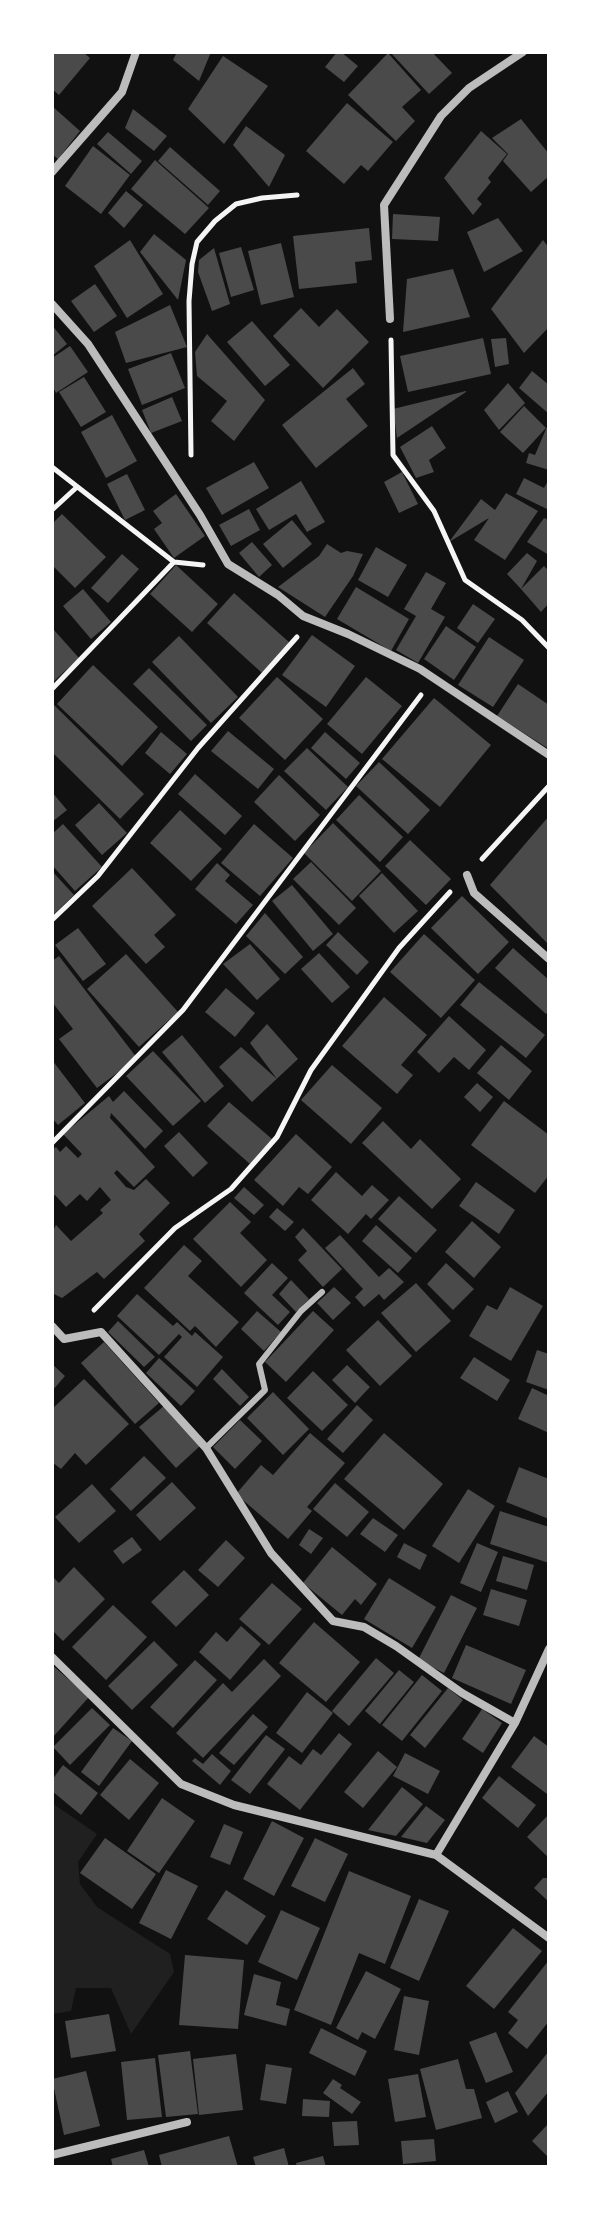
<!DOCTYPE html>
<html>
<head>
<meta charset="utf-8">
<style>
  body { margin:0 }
  #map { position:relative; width:601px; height:2219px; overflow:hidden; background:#111; font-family:"Space Grotesk",sans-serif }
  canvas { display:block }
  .frame { position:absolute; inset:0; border:54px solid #fff; pointer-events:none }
</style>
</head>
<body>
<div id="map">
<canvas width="601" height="2219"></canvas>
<div class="frame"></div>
</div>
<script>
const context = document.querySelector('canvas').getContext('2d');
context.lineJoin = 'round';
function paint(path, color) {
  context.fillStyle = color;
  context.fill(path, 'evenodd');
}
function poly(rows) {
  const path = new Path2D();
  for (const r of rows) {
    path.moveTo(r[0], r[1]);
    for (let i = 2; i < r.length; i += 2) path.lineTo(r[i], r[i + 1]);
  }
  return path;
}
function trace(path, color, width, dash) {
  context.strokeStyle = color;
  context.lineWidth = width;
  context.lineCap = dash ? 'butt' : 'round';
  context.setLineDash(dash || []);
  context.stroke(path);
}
const green = poly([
  [52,1803,97,1834,78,1862,80,1884,97,1907,170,1954,174,1972,131,2034,111,1988,76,1988,71,2011,52,2014]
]);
const building = poly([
  [52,52,83,52,90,58,59,95,52,89],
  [177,52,211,52,199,81,173,60],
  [337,52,341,52,358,66,344,82,325,67],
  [390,52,432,52,452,73,429,94],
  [388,53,421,90,402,107,415,121,396,141,348,95],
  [223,56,268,86,224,144,188,109],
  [347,103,393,142,368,171,361,165,344,184,306,151],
  [52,106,80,131,58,159,52,154],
  [133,109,167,136,154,151,125,128],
  [521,119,549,154,549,176,531,192,503,161,508,154,492,138],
  [246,126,285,155,269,187,233,145],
  [481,131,507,154,488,178,491,182,477,199,482,204,473,215,444,178],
  [108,132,142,161,131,174,97,144],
  [93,146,130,175,101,214,65,186],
  [170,147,220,191,208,205,158,161],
  [155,160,209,208,185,234,131,189],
  [126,191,143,205,124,228,108,213],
  [393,214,440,217,438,241,392,239],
  [498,218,523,251,484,272,467,232],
  [369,228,372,260,355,262,357,283,299,289,293,236],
  [154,234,186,260,178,300,140,252],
  [130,240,163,294,127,318,94,266],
  [543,240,549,248,549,327,524,353,491,309],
  [281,243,294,297,261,305,248,251],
  [241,247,254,290,231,297,219,253],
  [214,248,230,304,212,311,198,272,199,260],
  [453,269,470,317,403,332,407,279],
  [95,284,117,316,94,332,71,301],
  [170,305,187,347,126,363,115,332],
  [301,308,319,327,337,309,369,342,323,388,273,336],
  [252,321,290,365,265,386,227,342],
  [52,325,67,344,52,356],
  [207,334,265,400,234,441,211,421,227,401,197,376,195,352],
  [483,338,491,374,408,392,400,356],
  [506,338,509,364,495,367,491,339],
  [70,346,88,372,56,393,52,386,52,358],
  [171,353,185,388,142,405,128,369],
  [353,368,365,384,346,399,368,426,316,468,282,425],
  [532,371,549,385,549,414,519,388],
  [84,377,106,412,81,427,59,392],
  [508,383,525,403,499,430,484,410],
  [466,391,466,392,397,438,393,409],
  [172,397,182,421,151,433,142,410],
  [524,406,546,428,523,453,500,432],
  [112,415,137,461,106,478,81,432],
  [549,422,549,470,526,463,529,453,535,455],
  [432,426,446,448,429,460,434,472,416,478,400,447],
  [254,462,269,488,222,515,206,488],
  [402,472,418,504,399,513,384,482],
  [127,474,145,510,125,520,107,484],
  [524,478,544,488,549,479,549,510,516,494],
  [301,481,325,522,307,532,296,514,269,530,256,509],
  [506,493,538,511,505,560,474,540,489,518,449,542,481,499,495,510],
  [176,494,205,536,174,558,154,529,162,523,153,511],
  [249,509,260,530,231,546,219,525],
  [62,514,106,557,75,588,52,565,52,524],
  [544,518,549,520,549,555,527,542],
  [292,520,312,544,283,568,263,544],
  [252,542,272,565,259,577,239,553],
  [327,544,341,553,347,551,363,554,353,576,325,617,278,587,319,556],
  [376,547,407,565,388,597,358,580],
  [527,553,537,561,521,589,507,574],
  [122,554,139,569,108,603,91,588],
  [176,565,218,604,192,632,150,594],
  [544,566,549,571,549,603,541,612,521,589],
  [426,572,446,583,431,609,445,617,418,663,396,650,416,616,404,609],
  [356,587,409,619,391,651,337,619],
  [83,589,111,622,91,639,63,606],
  [234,593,290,643,262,673,207,623],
  [473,604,495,619,478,643,457,628],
  [446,626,476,647,454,680,424,659],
  [54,630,79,658,52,683,52,632],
  [312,635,355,666,326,707,282,675],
  [179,636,238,697,211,723,152,662],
  [489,637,524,660,493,707,458,685],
  [93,665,158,727,122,766,57,704],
  [149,668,207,725,191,741,133,684],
  [277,677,323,719,285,760,239,718],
  [366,677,402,706,362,754,327,724],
  [518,684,549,705,549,749,497,716],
  [434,698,491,745,440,807,382,759],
  [52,703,144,794,120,819,52,752],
  [228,731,274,769,258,789,211,751],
  [161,732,187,754,170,774,145,753],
  [325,732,360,763,346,779,311,748],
  [307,748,348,787,326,810,284,771],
  [379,762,430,810,408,834,356,786],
  [195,774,242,816,225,835,178,794],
  [279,775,320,815,295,841,254,802],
  [52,792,67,810,52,822],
  [359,795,403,837,380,862,336,820],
  [99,803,127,833,102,855,75,825],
  [180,810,222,849,191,881,150,843],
  [549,816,549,945,490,885],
  [333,823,381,871,352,901,304,853],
  [63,824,102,867,75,891,52,865,52,834],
  [254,824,293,858,260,896,221,863],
  [410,840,451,879,426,905,385,866],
  [311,862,356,908,339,925,293,879],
  [217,863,230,875,225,881,253,905,236,924,195,889],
  [132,868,176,915,154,935,165,947,146,964,92,906],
  [52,871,74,895,54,914,52,912],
  [382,873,418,911,394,933,359,896],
  [292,885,333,934,313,951,272,901],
  [462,896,509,942,478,974,431,928],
  [265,913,303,957,285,974,246,936],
  [78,928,106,964,83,981,55,945],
  [338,932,369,962,357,975,326,945],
  [424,934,475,980,441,1018,390,972],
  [250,944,280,979,257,1000,223,964],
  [513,948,549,980,549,1011,546,1014,495,968],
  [319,953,350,987,332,1003,301,969],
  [126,954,178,1012,139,1047,87,989],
  [59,956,137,1058,97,1088,59,1039,73,1029,52,1002,52,961],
  [479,982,545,1035,526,1058,460,1005],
  [226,988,255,1013,235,1037,205,1012],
  [384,997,427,1035,401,1065,413,1075,397,1094,342,1046],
  [449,1016,486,1050,469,1070,454,1057,439,1073,417,1052],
  [267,1024,298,1059,252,1102,219,1067,241,1047,277,1079,250,1043],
  [182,1035,224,1086,205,1103,162,1052],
  [501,1045,532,1071,509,1100,477,1073],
  [153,1051,201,1101,173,1126,126,1076],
  [52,1060,85,1103,58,1125,52,1118],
  [332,1065,382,1108,351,1144,301,1100],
  [477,1083,493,1097,480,1112,464,1097],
  [124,1091,163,1131,145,1149,111,1113,110,1118,155,1167,134,1187,117,1170,114,1173,126,1187,134,1190,146,1179,170,1203,139,1234,145,1241,104,1279,97,1272,62,1298,52,1293,52,1233,56,1225,71,1241,103,1213,100,1210,111,1200,100,1187,87,1201,80,1194,66,1207,55,1195,52,1197,52,1150,56,1147,60,1152,66,1146,78,1158,82,1154,63,1134,109,1096,113,1102],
  [504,1101,549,1135,549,1175,535,1193,471,1145],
  [229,1102,272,1139,250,1164,207,1126],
  [383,1121,411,1149,420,1139,461,1179,432,1209,362,1143],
  [179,1132,208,1163,193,1177,164,1146],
  [296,1134,332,1167,308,1194,299,1187,283,1206,254,1180],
  [336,1172,362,1196,372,1185,389,1200,371,1219,366,1214,348,1234,311,1200],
  [476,1182,515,1210,499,1234,459,1206],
  [244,1187,264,1205,254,1215,234,1198],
  [399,1196,437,1230,416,1253,378,1219],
  [230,1202,251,1222,240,1233,267,1260,241,1287,193,1239],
  [277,1208,294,1222,285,1231,269,1217],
  [472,1221,501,1247,474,1278,445,1252],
  [376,1225,412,1258,398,1273,362,1241],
  [303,1228,342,1269,323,1287,298,1260,307,1251,295,1237],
  [340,1235,379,1277,389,1268,404,1282,384,1300,379,1294,364,1307,355,1297,363,1289,325,1248],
  [184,1245,202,1261,188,1276,239,1322,216,1347,195,1326,190,1331,144,1288],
  [272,1263,288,1278,272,1295,290,1312,278,1325,244,1293],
  [446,1263,474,1289,453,1310,427,1284],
  [291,1280,309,1299,296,1312,279,1294],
  [416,1283,451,1321,416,1352,381,1313],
  [334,1287,351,1303,333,1320,317,1303],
  [510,1287,543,1306,511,1361,469,1336,487,1305,497,1310],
  [137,1294,173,1326,177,1322,192,1336,195,1332,223,1357,197,1387,164,1357,182,1337,179,1334,159,1355,117,1316],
  [257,1311,281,1332,264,1351,241,1329],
  [313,1311,334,1330,286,1382,265,1362],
  [378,1320,412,1356,380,1386,346,1350],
  [118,1321,155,1357,144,1367,108,1332],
  [104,1342,159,1403,135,1424,81,1363],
  [537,1350,549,1354,549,1390,526,1382],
  [474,1357,510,1380,497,1401,460,1378],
  [159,1358,195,1391,181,1406,146,1373],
  [52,1364,65,1376,52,1391],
  [347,1365,370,1387,355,1403,332,1380],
  [222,1369,249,1397,240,1406,213,1379],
  [313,1371,348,1405,322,1431,287,1398],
  [84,1379,129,1424,86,1465,75,1453,61,1469,52,1462,52,1409],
  [532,1388,549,1396,549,1433,518,1419],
  [273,1392,309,1429,283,1455,247,1418],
  [357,1405,373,1420,343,1453,327,1439],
  [164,1406,200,1446,176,1468,139,1427],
  [240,1420,262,1441,235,1469,213,1447],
  [310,1433,345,1463,307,1507,312,1511,288,1539,236,1494,261,1465,273,1475],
  [384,1433,443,1484,404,1530,344,1479],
  [144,1456,166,1478,131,1511,110,1489],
  [519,1467,549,1479,549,1519,506,1502],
  [172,1482,196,1508,160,1541,136,1515],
  [335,1483,369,1512,347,1537,313,1509],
  [92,1484,116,1511,79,1543,55,1517],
  [468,1489,495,1506,459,1563,432,1546],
  [500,1511,549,1527,549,1563,490,1544],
  [373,1518,398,1535,385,1552,360,1534],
  [309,1529,323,1538,311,1554,299,1545],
  [132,1537,142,1550,123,1564,113,1551],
  [226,1540,245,1558,218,1587,198,1570],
  [404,1543,427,1555,420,1570,397,1557],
  [477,1543,498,1552,481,1592,460,1583],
  [332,1547,377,1584,361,1605,355,1599,342,1615,303,1583],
  [503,1556,534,1565,527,1590,496,1581],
  [74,1567,105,1599,63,1641,52,1630,52,1576,59,1583],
  [184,1570,209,1595,176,1627,151,1602],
  [389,1578,436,1607,412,1648,364,1619],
  [272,1583,302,1609,269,1645,239,1619],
  [491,1589,527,1600,519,1626,483,1615],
  [451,1595,477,1608,444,1673,418,1660],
  [113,1605,147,1637,106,1680,72,1647],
  [314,1622,360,1662,326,1702,279,1663],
  [241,1626,261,1644,230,1680,199,1652,216,1632,227,1642],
  [154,1641,178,1665,132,1710,108,1686],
  [466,1645,526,1670,511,1704,452,1678],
  [376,1658,394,1673,349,1726,332,1711],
  [264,1659,281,1676,203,1758,176,1733,223,1683,232,1692],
  [195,1660,217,1680,173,1728,150,1707],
  [52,1665,89,1697,52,1738],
  [399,1670,414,1682,380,1724,365,1711],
  [422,1675,442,1691,402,1741,382,1725],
  [448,1688,463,1700,425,1748,410,1735],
  [307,1692,333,1713,302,1753,276,1733],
  [92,1708,110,1725,70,1765,53,1747],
  [482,1709,502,1723,483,1753,462,1739],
  [253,1714,268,1727,234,1765,219,1753],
  [113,1728,132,1741,99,1786,81,1772],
  [339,1733,352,1744,300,1810,267,1784,289,1756,301,1765,313,1749,321,1755],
  [266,1735,285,1749,250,1794,231,1780],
  [534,1736,549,1747,547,1794,511,1767],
  [378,1751,397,1767,363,1808,344,1792],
  [405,1753,440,1771,428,1794,393,1776],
  [212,1754,231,1771,220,1785,192,1761,195,1758,203,1764],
  [130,1759,159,1783,129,1820,100,1795],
  [63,1765,98,1793,81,1815,52,1791,52,1780],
  [499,1776,536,1805,518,1828,482,1798],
  [402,1787,423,1804,396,1836,368,1830],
  [162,1798,195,1821,159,1873,127,1851],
  [426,1806,445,1820,427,1843,401,1837],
  [549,1814,549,1858,527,1837],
  [272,1821,304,1838,274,1896,243,1879],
  [224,1824,243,1832,230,1865,210,1857],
  [105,1838,156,1874,132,1909,80,1873],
  [315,1838,348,1854,325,1902,291,1886],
  [166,1870,198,1886,171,1939,139,1923],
  [349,1871,411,1896,385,1964,359,1953,331,2025,294,2010],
  [543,1878,549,1878,549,1902,534,1888],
  [226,1890,266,1916,247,1945,207,1919],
  [419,1899,449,1911,419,1981,390,1968],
  [281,1910,320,1928,297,1980,258,1962],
  [513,1928,542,1951,494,2009,466,1986],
  [185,1955,244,1960,238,2029,179,2025],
  [549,1960,549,2021,527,2049,508,2033,518,2020,508,2012],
  [366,1971,401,1989,375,2039,362,2032,358,2040,336,2028],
  [254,1974,281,1982,276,2005,290,2009,286,2026,244,2015],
  [404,1996,429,2001,419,2055,394,2050],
  [109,2014,116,2051,71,2058,65,2021],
  [321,2028,367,2051,355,2076,309,2053],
  [496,2032,513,2072,486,2083,469,2042],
  [190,2051,198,2114,166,2117,158,2055],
  [549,2051,549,2091,528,2116,515,2093],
  [236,2054,243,2110,199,2115,193,2059],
  [155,2058,162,2117,127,2120,121,2062],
  [458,2059,466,2089,474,2089,482,2118,436,2130,420,2069],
  [266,2064,292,2068,286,2104,260,2100],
  [86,2071,100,2126,64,2135,52,2079],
  [418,2074,426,2117,395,2122,388,2079],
  [333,2079,342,2085,340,2088,361,2102,352,2114,323,2093],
  [508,2091,518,2112,495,2123,486,2102],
  [303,2099,330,2101,329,2117,302,2116],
  [357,2121,359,2145,334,2146,332,2122],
  [549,2123,549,2158,532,2141],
  [229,2136,238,2167,162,2167,159,2155],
  [434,2139,436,2161,403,2164,401,2141],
  [284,2148,289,2167,256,2167,253,2157],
  [144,2150,149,2167,113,2167,111,2159],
  [323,2156,326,2167,297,2167,296,2163]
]);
const path = poly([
  [391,340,393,455,434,511,465,580,522,620,549,648],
  [191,455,189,301,192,264,197,242,215,221,236,204,262,198,297,195],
  [52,467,174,562,203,565],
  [52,510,77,487],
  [52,689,174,562],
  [482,859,549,786],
  [52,920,98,876,198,748,297,637],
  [52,1143,183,1010,421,695],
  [94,1310,175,1228,231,1189,277,1137,311,1070,399,948,450,892]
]);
const service = poly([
  [206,1448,265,1390,259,1364,301,1311,322,1292]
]);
const minor = poly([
  [52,172,122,92,136,52],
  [52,304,88,344,200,515,228,564,278,595,303,616,348,634,420,669,549,755],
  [390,319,384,205,441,116,469,88,523,52],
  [467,875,474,893,549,959],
  [52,1326,64,1339,101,1332,206,1448,271,1553,333,1621,364,1627,396,1646,462,1693,515,1723],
  [52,1657,181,1784,234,1805,436,1855,549,1938],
  [436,1855,515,1723,549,1649],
  [52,2155,187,2122]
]);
paint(green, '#202020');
paint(building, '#4a4a4a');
trace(path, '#f5f5f5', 5);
trace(service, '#bcbcbc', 6);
trace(minor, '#bcbcbc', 8);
</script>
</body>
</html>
